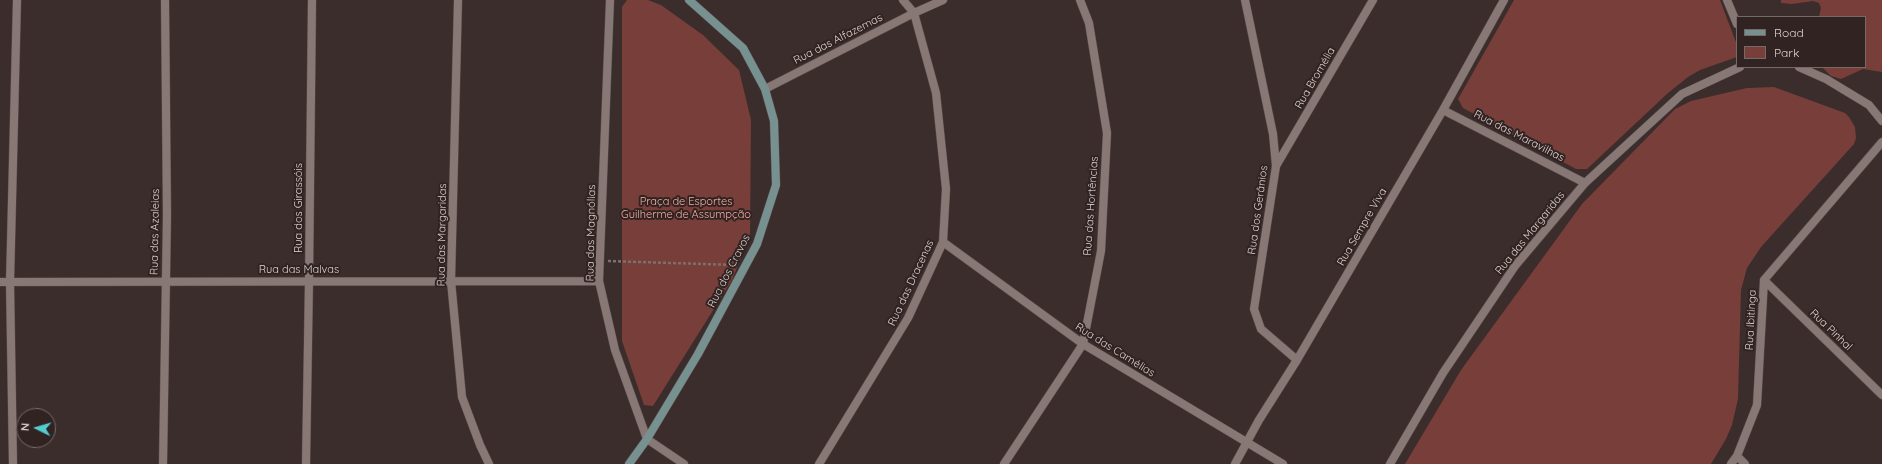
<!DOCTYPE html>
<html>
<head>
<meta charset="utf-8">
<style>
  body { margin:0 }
  #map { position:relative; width:1882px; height:464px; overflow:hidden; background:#3b2d2b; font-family:Quicksand,sans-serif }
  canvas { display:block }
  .legend { position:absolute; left:1736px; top:16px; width:130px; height:52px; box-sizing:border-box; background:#312322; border:1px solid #766a69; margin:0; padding:5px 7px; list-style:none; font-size:12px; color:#ddd4d3 }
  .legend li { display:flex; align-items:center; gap:8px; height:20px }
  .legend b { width:20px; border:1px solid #766a69 }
  .north { position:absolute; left:16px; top:408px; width:40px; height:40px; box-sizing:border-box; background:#312322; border:1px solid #766a69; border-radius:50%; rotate:275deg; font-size:11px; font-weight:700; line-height:16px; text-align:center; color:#ddd4d3 }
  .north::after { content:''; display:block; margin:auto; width:14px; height:18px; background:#52cdcf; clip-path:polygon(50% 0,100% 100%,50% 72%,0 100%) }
</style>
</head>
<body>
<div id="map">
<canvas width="1882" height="464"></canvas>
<ul class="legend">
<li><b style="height:5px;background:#779191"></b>Road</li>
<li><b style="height:11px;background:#783e39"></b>Park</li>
</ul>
<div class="north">N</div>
</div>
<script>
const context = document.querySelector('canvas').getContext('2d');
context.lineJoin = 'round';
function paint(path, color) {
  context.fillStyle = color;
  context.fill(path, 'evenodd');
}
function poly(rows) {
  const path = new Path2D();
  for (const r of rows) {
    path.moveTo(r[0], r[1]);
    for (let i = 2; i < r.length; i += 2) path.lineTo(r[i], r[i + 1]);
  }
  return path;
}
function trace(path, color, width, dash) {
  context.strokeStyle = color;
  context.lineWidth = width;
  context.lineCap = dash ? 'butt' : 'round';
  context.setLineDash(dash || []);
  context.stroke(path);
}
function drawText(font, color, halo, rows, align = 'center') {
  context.font = font + ' Quicksand,sans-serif';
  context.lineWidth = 4;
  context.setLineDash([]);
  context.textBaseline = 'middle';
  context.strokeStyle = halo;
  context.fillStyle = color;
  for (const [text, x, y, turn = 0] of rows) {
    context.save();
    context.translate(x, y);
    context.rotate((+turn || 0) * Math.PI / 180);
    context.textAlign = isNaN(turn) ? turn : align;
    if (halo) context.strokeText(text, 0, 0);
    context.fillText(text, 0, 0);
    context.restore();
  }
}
const green = poly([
  [627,0,648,0,661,5,703,35,739,70,751,120,750,235,732,280,653,406,644,405,622,341,622,7],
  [1514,0,1720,0,1737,45,1737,57,1700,70,1688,77,1668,93,1587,169,1576,169,1463,108,1458,99],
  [1781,0,1882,0,1882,72,1863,69,1841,79,1831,76,1822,67,1865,67,1865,17,1819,17,1821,8,1819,3,1813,1,1792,4,1781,3],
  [1774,87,1845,113,1849,117,1855,127,1856,138,1854,144,1761,247,1747,268,1741,290,1738,399,1732,425,1726,439,1711,464,1405,464,1461,370,1582,204,1675,109,1691,101,1747,88]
]);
const path = poly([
  [608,261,735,265]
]);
const street = poly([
  [458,0,451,281,462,397,480,445,489,464],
  [610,0,599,281,615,350,647,439,684,464],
  [1245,0,1273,134,1276,166,1254,309,1261,329,1297,360],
  [1727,0,1737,24],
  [1799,67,1826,79,1869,105,1882,121],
  [765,89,914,13,943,0],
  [1443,110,1585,183],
  [1276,166,1373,0],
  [943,242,1083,344,1283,464],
  [1764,280,1882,395],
  [0,282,599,281],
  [1737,456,1745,464],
  [13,464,10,282,17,0],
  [163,464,167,215,165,0],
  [306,464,309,281,312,0],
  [819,464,908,318,943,242,946,189,936,93,914,13,903,0],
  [1004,464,1083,344,1101,251,1107,133,1089,23,1080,0],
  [1235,464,1259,420,1297,360,1443,110,1504,0],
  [1390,464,1443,373,1515,266,1585,183,1682,94,1740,67],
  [1731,464,1737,456,1757,405,1764,280,1882,142]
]);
const secondary = poly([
  [629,464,647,439,698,354,757,244,776,185,774,121,765,89,743,48,689,0]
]);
const streetNames = [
  ["Rua das Alfazemas",838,39,-27],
  ["Rua Bromélia",1315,78,-60],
  ["Rua das Maravilhas",1519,136,27],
  ["Rua das Hortências",1091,206,-86],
  ["Rua dos Girassóis",299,208,-90],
  ["Rua dos Gerânios",1258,210,-82],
  ["Rua Sempre Viva",1362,227,-60],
  ["Rua das Azaleias",155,232,-89],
  ["Rua das Magnólias",591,233,-89],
  ["Rua das Margaridas",1530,233,-51],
  ["Rua das Margaridas",442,235,-89],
  ["Rua das Malvas",299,270],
  ["Rua dos Cravos",729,271,-63],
  ["Rua das Dracenas",911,283,-65],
  ["Rua Ibitinga",1751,320,-87],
  ["Rua Pinhal",1831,330,44],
  ["Rua das Camélias",1115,350,32]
];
const parkNames = [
  ["Praça de Esportes",686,202],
  ["Guilherme de Assumpção",686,215]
];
paint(green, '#783e39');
trace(street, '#564a49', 9);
trace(secondary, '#564a49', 9);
trace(path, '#7c706e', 2.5, [3, 2]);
trace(street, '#877775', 8);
trace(secondary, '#779191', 8);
drawText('11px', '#ddd4d3', '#312322', streetNames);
drawText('11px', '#f6b0a7', '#312322', parkNames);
</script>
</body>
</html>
